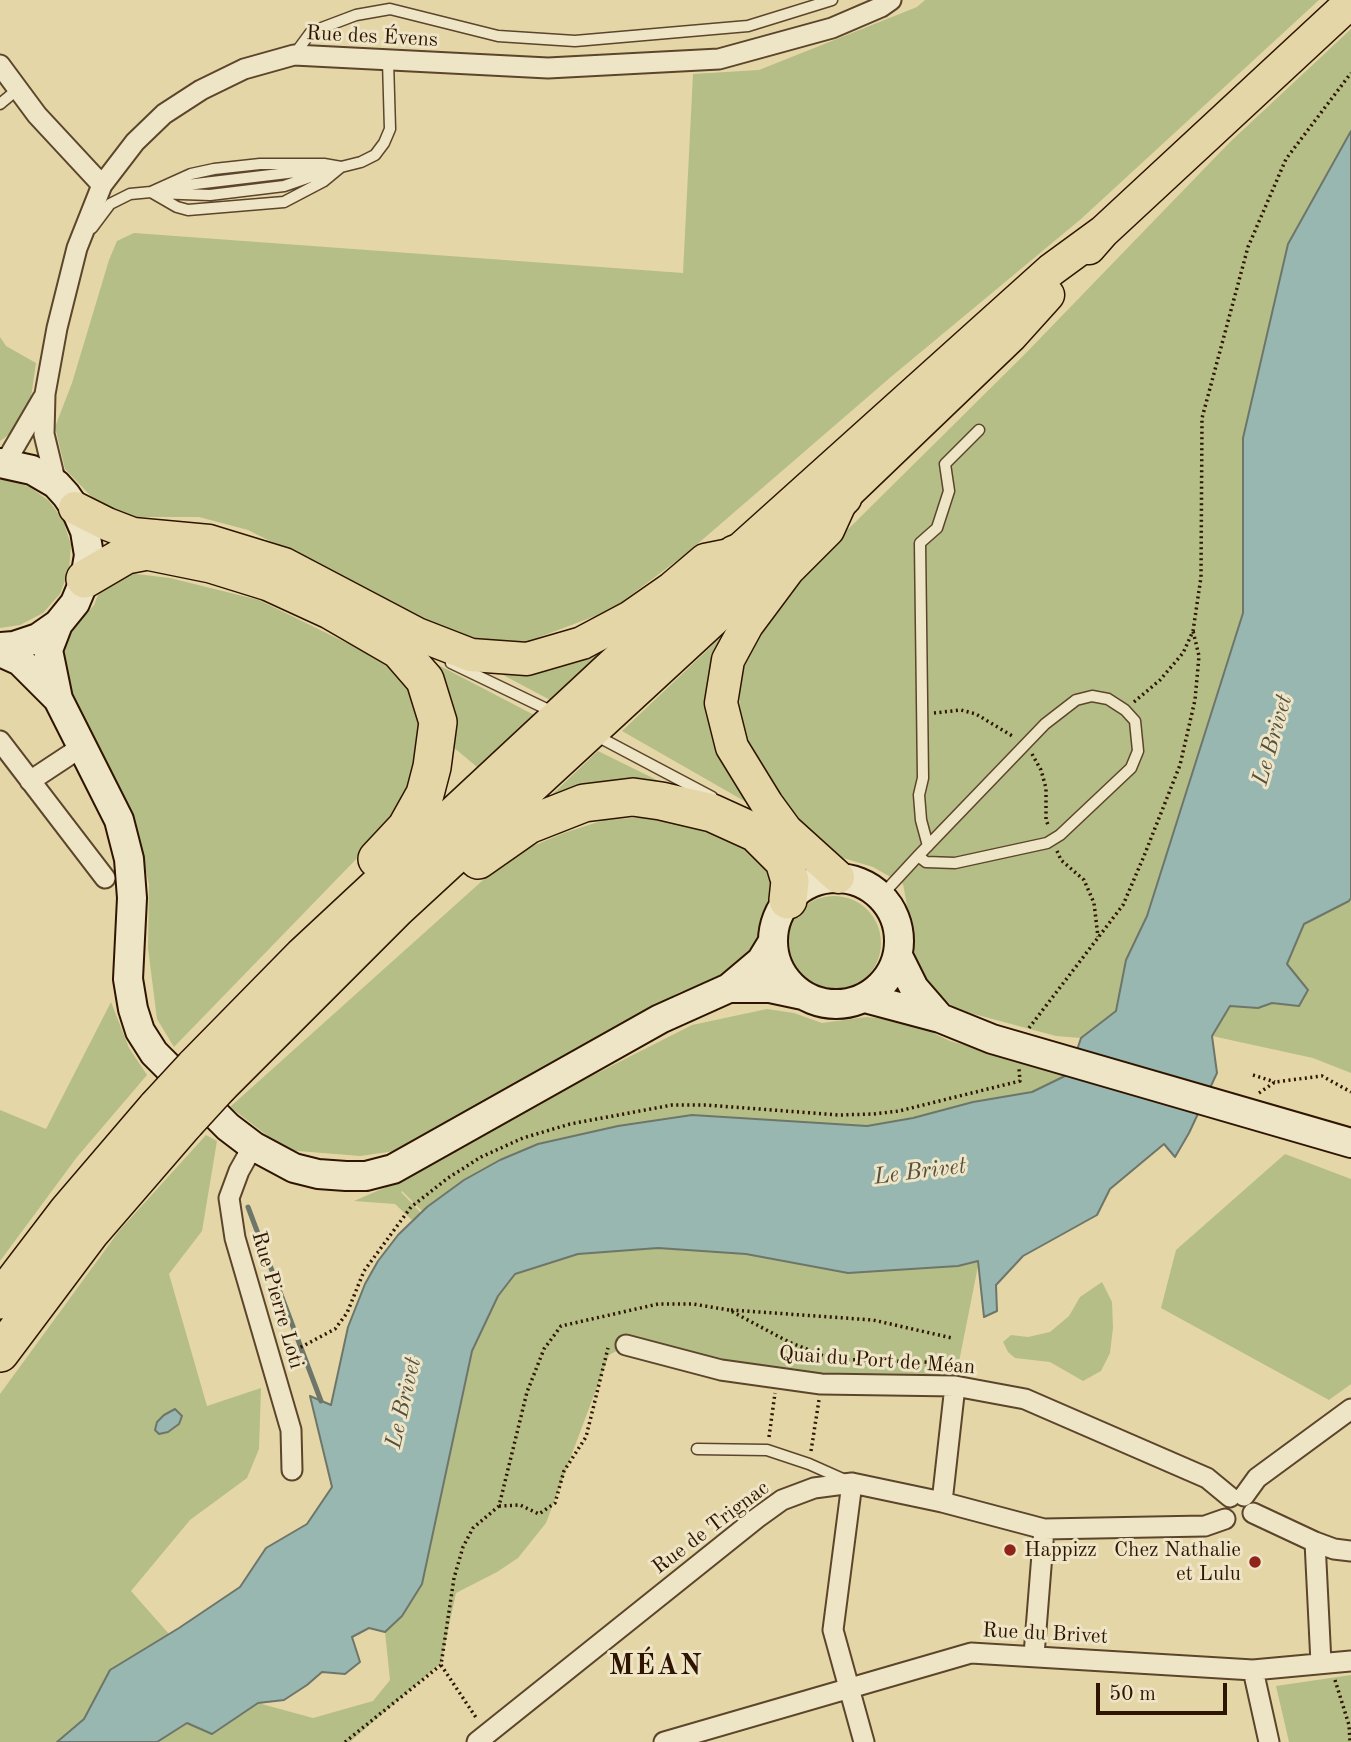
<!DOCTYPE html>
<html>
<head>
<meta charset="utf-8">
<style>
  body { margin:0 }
  #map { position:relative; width:1351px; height:1742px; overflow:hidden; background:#e5d6a7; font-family:"Old Standard TT",serif }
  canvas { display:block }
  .scale { position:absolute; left:1096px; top:1683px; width:131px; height:32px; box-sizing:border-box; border:4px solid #2f1500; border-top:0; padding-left:9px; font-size:21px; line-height:24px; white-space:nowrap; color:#2f1500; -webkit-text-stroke:5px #eee4c6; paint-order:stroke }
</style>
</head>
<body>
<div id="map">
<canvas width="1351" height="1742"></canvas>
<div class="scale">50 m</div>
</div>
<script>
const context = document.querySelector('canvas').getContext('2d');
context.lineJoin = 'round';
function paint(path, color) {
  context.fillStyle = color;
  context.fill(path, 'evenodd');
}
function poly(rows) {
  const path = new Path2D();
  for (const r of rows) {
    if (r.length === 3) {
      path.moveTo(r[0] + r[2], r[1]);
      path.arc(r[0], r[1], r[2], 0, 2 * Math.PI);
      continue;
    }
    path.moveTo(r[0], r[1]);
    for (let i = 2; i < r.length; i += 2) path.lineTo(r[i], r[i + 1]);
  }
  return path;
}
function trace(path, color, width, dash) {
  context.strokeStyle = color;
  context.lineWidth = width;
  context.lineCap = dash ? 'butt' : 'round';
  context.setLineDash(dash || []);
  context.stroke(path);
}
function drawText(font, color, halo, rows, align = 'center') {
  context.font = font + ' "Old Standard TT",serif';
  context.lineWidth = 6;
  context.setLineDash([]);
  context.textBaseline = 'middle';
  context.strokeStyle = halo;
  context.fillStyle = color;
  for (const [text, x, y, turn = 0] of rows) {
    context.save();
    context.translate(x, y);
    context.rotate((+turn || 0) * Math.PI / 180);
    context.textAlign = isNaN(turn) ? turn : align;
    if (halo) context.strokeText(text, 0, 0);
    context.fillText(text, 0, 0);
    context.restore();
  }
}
const green = poly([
  [925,0,1319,0,1081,219,892,376,687,553,611,610,529,641,469,641,248,530,199,517,129,517,105,511,65,469,55,427,72,383,109,260,117,241,134,233,683,273,693,74,759,70,917,7],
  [1351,29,1351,131,1288,244,1243,438,1243,613,1147,916,1126,960,1116,1011,1081,1038,1056,1036,955,1009,932,987,918,969,911,948,909,916,903,884,873,867,840,857,802,836,739,728,740,670,769,620,817,560,1024,355,1230,142],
  [0,337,6,346,36,363,30,404,11,433,0,441],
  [1351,434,1351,1073,1313,1058,1212,1036,1231,1006,1258,1008],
  [0,480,8,480,30,487,49,501,63,520,71,545,69,570,60,594,43,613,20,625,0,628],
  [128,573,170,578,259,600,357,648,398,673,422,715,422,759,397,817,174,1047,157,1019,148,948,149,885,135,820,56,664,60,645,94,605,101,587],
  [737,622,710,724,724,766,748,797,746,802,622,731],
  [625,631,552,701,490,668],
  [423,657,536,716,477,767,452,746],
  [598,751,673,788,541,805],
  [646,817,689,821,724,833,764,863,770,874,776,903,760,947,749,961,711,984,680,992,402,1150,360,1156,286,1150,230,1107,511,855,564,833,604,820],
  [834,943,47],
  [111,1002,129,1048,147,1075,77,1157,0,1261,0,1110,46,1129],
  [767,1009,794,1013,822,1023,866,1017,908,1021,950,1041,1069,1074,1032,1092,973,1102,912,1118,867,1126,692,1115,618,1126,538,1144,500,1160,464,1180,422,1211,402,1191,401,1192,421,1213,413,1221,395,1204,354,1201,414,1175,487,1129,692,1025],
  [206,1135,217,1141,202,1231,169,1274,207,1406,261,1388,259,1449,247,1478,190,1520,131,1591,169,1634,110,1670,84,1719,57,1742,0,1742,0,1394,119,1231],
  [1285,1154,1351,1179,1351,1384,1329,1400,1161,1308,1176,1250],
  [658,1248,746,1254,848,1273,958,1266,979,1261,956,1377,779,1376,706,1355,626,1346,609,1355,546,1523,518,1558,497,1572,456,1593,441,1663,350,1742,157,1742,187,1723,212,1734,258,1703,313,1718,373,1701,390,1680,385,1632,422,1584,472,1351,498,1296,515,1274,578,1254],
  [1102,1282,1112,1302,1113,1328,1110,1353,1101,1371,1083,1381,1050,1362,1015,1358,1008,1352,1003,1342,1011,1335,1028,1337,1050,1332,1069,1316,1080,1297],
  [1351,1675,1351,1742,1289,1742,1276,1686]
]);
const water = poly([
  [1351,131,1351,898,1349,901,1304,924,1287,964,1308,990,1299,1006,1272,1003,1258,1008,1230,1006,1212,1036,1217,1073,1189,1133,1175,1157,1164,1144,1110,1189,1097,1215,1023,1256,996,1285,997,1311,984,1317,978,1261,958,1266,848,1273,746,1254,658,1248,578,1254,515,1274,498,1296,472,1351,422,1584,402,1616,385,1632,369,1628,352,1637,360,1662,345,1674,322,1672,307,1685,284,1700,258,1703,212,1734,187,1723,157,1742,57,1742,84,1719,110,1670,179,1628,240,1587,266,1548,307,1524,332,1487,310,1396,331,1405,348,1327,365,1284,378,1261,398,1235,427,1207,464,1180,500,1160,538,1144,618,1126,692,1115,867,1126,913,1118,973,1102,1032,1092,1069,1074,1081,1038,1116,1011,1126,960,1147,916,1243,613,1243,438,1288,244,1351,131],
  [175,1409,182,1416,179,1424,168,1432,159,1434,155,1430,157,1422,164,1415,175,1409]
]);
const stream = poly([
  [248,1207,321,1401]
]);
const path = poly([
  [1134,702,1160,680,1183,653,1193,631,1201,577,1202,418,1248,247,1286,159,1351,73],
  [934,713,961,710,976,714,1014,737],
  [1032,754,1041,770,1046,788,1046,820,1049,827],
  [1057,851,1061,860,1084,880,1094,903,1098,937],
  [1029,1028,1123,905,1144,856,1180,765,1195,700,1199,656,1193,631],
  [1253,1075,1275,1082],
  [1259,1093,1275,1082,1322,1076,1351,1092],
  [731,1310,873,1320,952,1338],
  [286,1355,335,1329,347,1313,364,1271,411,1207,448,1178,481,1157,523,1138,570,1124,672,1105,706,1105,839,1115,873,1114,899,1111,1020,1081,1019,1069],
  [769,1437,775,1393],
  [811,1451,819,1400],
  [499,1506,520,1505,539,1514,555,1503,564,1471,586,1437,608,1348],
  [441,1665,477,1719],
  [1335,1680,1349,1725,1350,1742],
  [345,1742,441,1665,454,1578,463,1547,473,1528,499,1506,527,1392,544,1349,561,1326,658,1304,693,1304,729,1310,789,1342,831,1359,952,1363]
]);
const lane = poly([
  [294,55,311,32,356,15,390,9,498,36,575,41,748,26,832,0],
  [0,104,18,89],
  [166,189,187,185,321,169],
  [151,192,177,207,188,210,284,202,324,181,341,167],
  [155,193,210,195,284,186,333,169],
  [92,228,110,204,130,194,151,192,191,174,214,169,260,164,324,164,341,167,361,162,375,155,384,143,390,129,388,61],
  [451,663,555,713],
  [595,735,712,797],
  [928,846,921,820,919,795,923,778,920,543,937,528,949,491,945,464,979,430],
  [881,896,918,856,1045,724,1076,700,1092,696,1108,699,1125,710,1135,721,1138,751,1131,768,1060,835,1047,843,955,863,926,862,918,856],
  [697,1449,767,1450,809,1464,845,1480]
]);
const street = poly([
  [0,65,37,115,102,185],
  [5,463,43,398],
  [56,484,44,434,45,394,57,328,77,248,102,185,135,142,164,114,201,90,244,69,294,55,548,68,719,59,832,28,881,7,891,0],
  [0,741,105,878],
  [30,781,83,746],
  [253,1146,239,1171,229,1198,235,1238,291,1430,292,1470],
  [626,1345,721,1370,821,1384,955,1386,1025,1399,1207,1478,1230,1497],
  [852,1483,833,1630,864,1742],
  [1244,1496,1257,1478,1351,1409],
  [942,1502,955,1386],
  [1253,1513,1315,1542,1334,1549,1351,1551],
  [1315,1542,1321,1663],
  [1034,1655,1044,1529],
  [1253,1670,1269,1742],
  [477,1742,757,1518,782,1500,814,1488,852,1483,942,1502,1044,1529,1205,1526,1225,1519],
  [664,1742,971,1653,1253,1670,1351,1661]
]);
const secondary = poly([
  [0,463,32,470,56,484,66,495,75,508,85,531,89,555,85,579,75,603,58,624,38,638,14,646,0,647],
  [58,624,48,650,58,699,119,820,129,859,132,898,128,979,133,1009,140,1031,154,1053,228,1127,253,1146,294,1168,318,1174,346,1176,366,1176,393,1169,660,1019,729,988,761,961,772,943],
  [0,652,20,661,58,699],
  [836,941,63],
  [898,956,914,988,940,1018],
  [729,988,770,988,803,995],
  [865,998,940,1018,992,1039,1351,1143]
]);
const primary = poly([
  [1089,248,1103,232,1351,2],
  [75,508,107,524,133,534,209,541,284,564,417,634,471,655,527,659,582,643,629,618,672,588,705,560,735,554,1051,270,1103,232],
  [838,877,786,830,767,804,732,747,721,703,728,660,747,625,788,570,828,530,843,497,1011,336,1048,295]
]);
const highway = poly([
  [85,579,126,555,147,551,211,564,269,582,330,610,399,650,425,680,438,722,432,767,425,794,406,828,377,859],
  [478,860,528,825,584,803,633,797,661,801,712,813,756,833,784,861,790,881,788,900],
  [194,1067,303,956,735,554],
  [219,1086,396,909,843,497],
  [0,1300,68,1211,157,1107],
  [0,1353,90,1233,186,1122]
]);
const highwayBridge = poly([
  [157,1107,194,1067],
  [186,1122,219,1086]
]);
const markers = [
  [1010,1550,7,"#8f2418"],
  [1255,1562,7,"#8f2418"]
];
const streetNames = [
  ["Rue des Évens",372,37,3],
  ["Rue Pierre Loti",277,1300,74],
  ["Quai du Port de Méan",877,1361,4],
  ["Rue de Trignac",711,1528,-37],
  ["Rue du Brivet",1045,1634,3]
];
const poiNames = [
  ["Happizz",1024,1550],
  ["Chez Nathalie",1241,1550,"right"],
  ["et Lulu",1241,1574,"right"]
];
const waterNames = [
  ["Le Brivet",1273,740,-74],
  ["Le Brivet",920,1172,-7],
  ["Le Brivet",404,1403,-77]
];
const districtNames = [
  ["MÉAN",656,1667]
];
paint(green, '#b5be87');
paint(water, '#98b7b0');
trace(water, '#6e766a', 2);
trace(stream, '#6e766a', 5);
trace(lane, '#5c452a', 13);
trace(street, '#5c452a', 23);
trace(secondary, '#2f1500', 32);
trace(primary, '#2f1500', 35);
trace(highway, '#2f1500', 40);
trace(path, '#2f1500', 3.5, [2, 3.5]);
trace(lane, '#eee4c6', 10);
trace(street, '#eee4c6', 19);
trace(secondary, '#eee4c6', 28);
trace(primary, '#e5d6a7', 32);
trace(highway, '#e5d6a7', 37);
trace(highwayBridge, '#2f1500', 40, []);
trace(highwayBridge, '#e5d6a7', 37);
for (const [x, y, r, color] of markers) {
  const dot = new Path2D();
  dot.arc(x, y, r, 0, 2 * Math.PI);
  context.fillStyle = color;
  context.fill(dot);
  trace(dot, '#eee4c6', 2.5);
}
drawText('21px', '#2f1500', '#eee4c6', streetNames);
drawText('21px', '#2f1500', '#eee4c6', poiNames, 'left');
drawText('italic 23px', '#544e3e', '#eee4c6', waterNames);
context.letterSpacing = '2px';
drawText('bold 28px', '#2f1500', '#eee4c6', districtNames);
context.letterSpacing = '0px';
</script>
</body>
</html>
